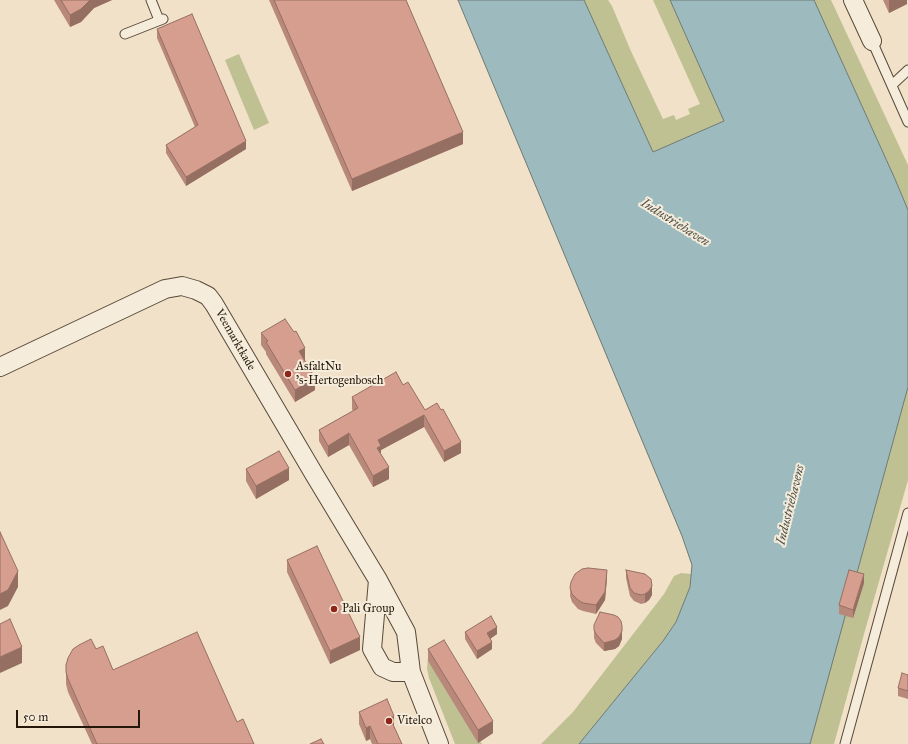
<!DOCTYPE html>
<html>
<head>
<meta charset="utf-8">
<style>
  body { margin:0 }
  #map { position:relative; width:908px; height:744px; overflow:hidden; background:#f0e1c8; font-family:"IM FELL Great Primer",serif }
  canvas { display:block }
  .scale { position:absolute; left:16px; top:710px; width:124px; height:18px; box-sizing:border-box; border:2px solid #241608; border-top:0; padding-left:5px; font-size:12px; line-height:14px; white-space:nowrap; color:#241608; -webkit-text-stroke:3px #f5ecdb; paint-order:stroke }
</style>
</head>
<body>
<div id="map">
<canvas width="908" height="744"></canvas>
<div class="scale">50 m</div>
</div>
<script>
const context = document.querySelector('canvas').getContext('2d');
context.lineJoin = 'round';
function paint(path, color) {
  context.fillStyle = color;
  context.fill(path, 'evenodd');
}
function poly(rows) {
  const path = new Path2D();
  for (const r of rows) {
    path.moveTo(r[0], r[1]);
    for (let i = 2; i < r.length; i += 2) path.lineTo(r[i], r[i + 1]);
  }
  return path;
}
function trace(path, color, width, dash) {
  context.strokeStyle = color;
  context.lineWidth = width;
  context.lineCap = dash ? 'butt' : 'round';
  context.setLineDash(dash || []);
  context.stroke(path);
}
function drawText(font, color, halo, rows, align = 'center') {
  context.font = font + ' "IM FELL Great Primer",serif';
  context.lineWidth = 4;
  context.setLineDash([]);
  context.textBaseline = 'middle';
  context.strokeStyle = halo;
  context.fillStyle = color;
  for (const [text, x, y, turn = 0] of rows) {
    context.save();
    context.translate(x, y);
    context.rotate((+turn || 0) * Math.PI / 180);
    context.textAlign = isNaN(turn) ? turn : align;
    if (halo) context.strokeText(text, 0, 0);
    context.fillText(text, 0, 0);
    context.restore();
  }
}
const green = poly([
  [584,0,608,0,612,6,630,49,663,119,674,115,676,120,690,114,688,109,700,104,653,0,670,0,724,121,653,152],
  [814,0,831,0,908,165,908,210,895,179],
  [239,54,269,123,254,130,225,60],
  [908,387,908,480,864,634,834,744,806,744,855,580],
  [681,573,691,574,690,587,676,622,663,641,579,744,541,744,573,712,664,594,674,576],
  [428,657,482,744,455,744,429,678,427,668]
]);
const water = poly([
  [458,0,584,0,653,152,724,121,670,0,814,0,895,179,908,210,908,387,810,744,579,744,663,641,676,622,690,587,692,565,682,536,458,0]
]);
const lane = poly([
  [151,0,159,20],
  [125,34,163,19],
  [872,41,908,122],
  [892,85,908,70],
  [845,744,908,513]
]);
const street = poly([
  [853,0,872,41],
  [0,367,165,289,182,286,196,290,208,296,214,304,314,474,378,580,406,632,411,672,439,744],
  [378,580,372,649,382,667,393,672,411,672]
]);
const wall = poly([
  [54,0,112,0,94,8,81,22,70,27],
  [269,0,406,0,463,144,352,191],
  [883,0,907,0,907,4,889,13],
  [157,29,246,149,186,186,166,153,166,145,195,127,157,38],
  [261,333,305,360,315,390,295,402,266,354,266,352,261,345],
  [403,385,461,453,444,462,424,427,381,450,381,455,389,479,373,487,349,445,328,457,319,441,319,430,353,411,352,409,352,397],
  [246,469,289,480,256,499,246,481],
  [287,560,360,650,330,664,287,572],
  [626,570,652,595,649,600,645,603,641,604,634,601,630,596,626,578],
  [607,578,605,600,596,614,583,611,578,609,572,602,570,596,571,582],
  [864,583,853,618,839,614,839,605],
  [594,625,622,639,619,646,615,649,604,651,596,643,594,638],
  [465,632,497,634,490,639,492,649,477,659,465,639],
  [96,649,113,670,237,722,254,744,92,744,68,692,66,684,66,665],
  [428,649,493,733,478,743,428,661],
  [908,675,908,699,898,696,898,688],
  [359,712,394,727,402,744,372,744,370,739,366,741,359,724]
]);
const shadedWall = poly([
  [90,0,112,0,94,8,81,22,70,27,70,15],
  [889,0,907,0,907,4,889,13],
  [463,132,463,144,352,191,352,179],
  [246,141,246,149,186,186,186,177],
  [305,348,305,360,299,364,299,351],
  [315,378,315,390,295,402,295,390],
  [424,415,424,427,381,450,381,457,377,448,378,440],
  [349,433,349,445,328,457,328,446],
  [461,442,461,453,444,462,444,451],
  [389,467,389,479,373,487,373,476],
  [289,468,289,480,256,499,256,486],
  [607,570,607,578,605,600,596,614,596,605],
  [18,571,18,587,8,606,0,610,0,594],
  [864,574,864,583,853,618,853,610],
  [652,586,652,595,649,600,645,603,645,594],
  [622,626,622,639,619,646,615,649,604,651,604,643],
  [497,627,497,634,487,641,487,633],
  [360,637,360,650,330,664,330,651],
  [492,642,492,649,477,659,477,651],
  [22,647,22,663,0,673,0,657],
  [394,716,394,728,390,718],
  [493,721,493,733,478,743,478,730],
  [370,726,370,739,366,741,366,728]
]);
const building = poly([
  [61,0,90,0,81,9,70,15,61,0],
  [274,0,406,0,463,132,352,179,274,0],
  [192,14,246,141,186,177,166,145,198,125,157,29,192,14],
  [285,319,294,332,296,331,305,348,299,351,315,378,295,390,266,342,268,341,261,333,285,319],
  [396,372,403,385,408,382,425,410,437,403,441,410,443,409,461,442,444,451,424,415,378,440,381,446,377,448,389,467,373,476,349,433,328,446,319,430,358,408,352,397,396,372],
  [279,451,289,468,256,486,246,469,279,451],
  [0,532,18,571,8,590,0,594,0,532],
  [317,546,360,637,330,651,287,560,317,546],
  [588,568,607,570,605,592,596,605,583,603,578,600,572,594,570,588,571,582,575,574,582,569,588,568],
  [626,570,645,574,651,579,652,586,649,591,645,594,641,595,634,593,630,588,626,570],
  [849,570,864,574,853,610,839,605,849,570],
  [600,612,614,615,618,617,621,621,622,626,622,631,619,637,615,640,604,643,596,634,594,630,594,625,600,612],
  [491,616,497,627,487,633,492,642,477,651,465,632,491,616],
  [10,619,22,647,0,657,0,624,10,619],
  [197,632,237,722,243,719,254,744,97,744,68,679,66,672,66,665,68,658,73,649,79,645,91,639,96,649,103,646,113,670,197,632],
  [444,640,493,721,478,730,428,649,444,640],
  [902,673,908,675,908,691,898,688,902,673],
  [387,699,394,716,390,718,402,744,378,744,370,726,366,728,359,712,387,699],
  [321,739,324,744,310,744,321,739]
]);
const markers = [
  [288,374,4,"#8f2418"],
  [334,609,4,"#8f2418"],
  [389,721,4,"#8f2418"]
];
const streetNames = [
  ["Veemarktkade",235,340,60]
];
const poiNames = [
  ["AsfaltNu",296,367],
  ["'s-Hertogenbosch",296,381],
  ["Pali Group",342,609],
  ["Vitelco",397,721]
];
const waterNames = [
  ["Industriehaven",675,223,32],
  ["Industriehavens",791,505,-76]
];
paint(green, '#bfc192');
paint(water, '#9dbbbe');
trace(water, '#6d7975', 1);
trace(lane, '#574938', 11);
trace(street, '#574938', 20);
trace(lane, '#f5ecdb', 9);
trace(street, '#f5ecdb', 18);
paint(wall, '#b8887a');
paint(shadedWall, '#966f63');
paint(building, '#d69e8e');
trace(building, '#966f63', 1);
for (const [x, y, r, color] of markers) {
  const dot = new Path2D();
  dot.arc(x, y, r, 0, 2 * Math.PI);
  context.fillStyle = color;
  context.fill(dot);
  trace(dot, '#f5ecdb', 1.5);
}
drawText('12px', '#241608', '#f5ecdb', streetNames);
drawText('12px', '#241608', '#f5ecdb', poiNames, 'left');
drawText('italic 13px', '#4e5048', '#f5ecdb', waterNames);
</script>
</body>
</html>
